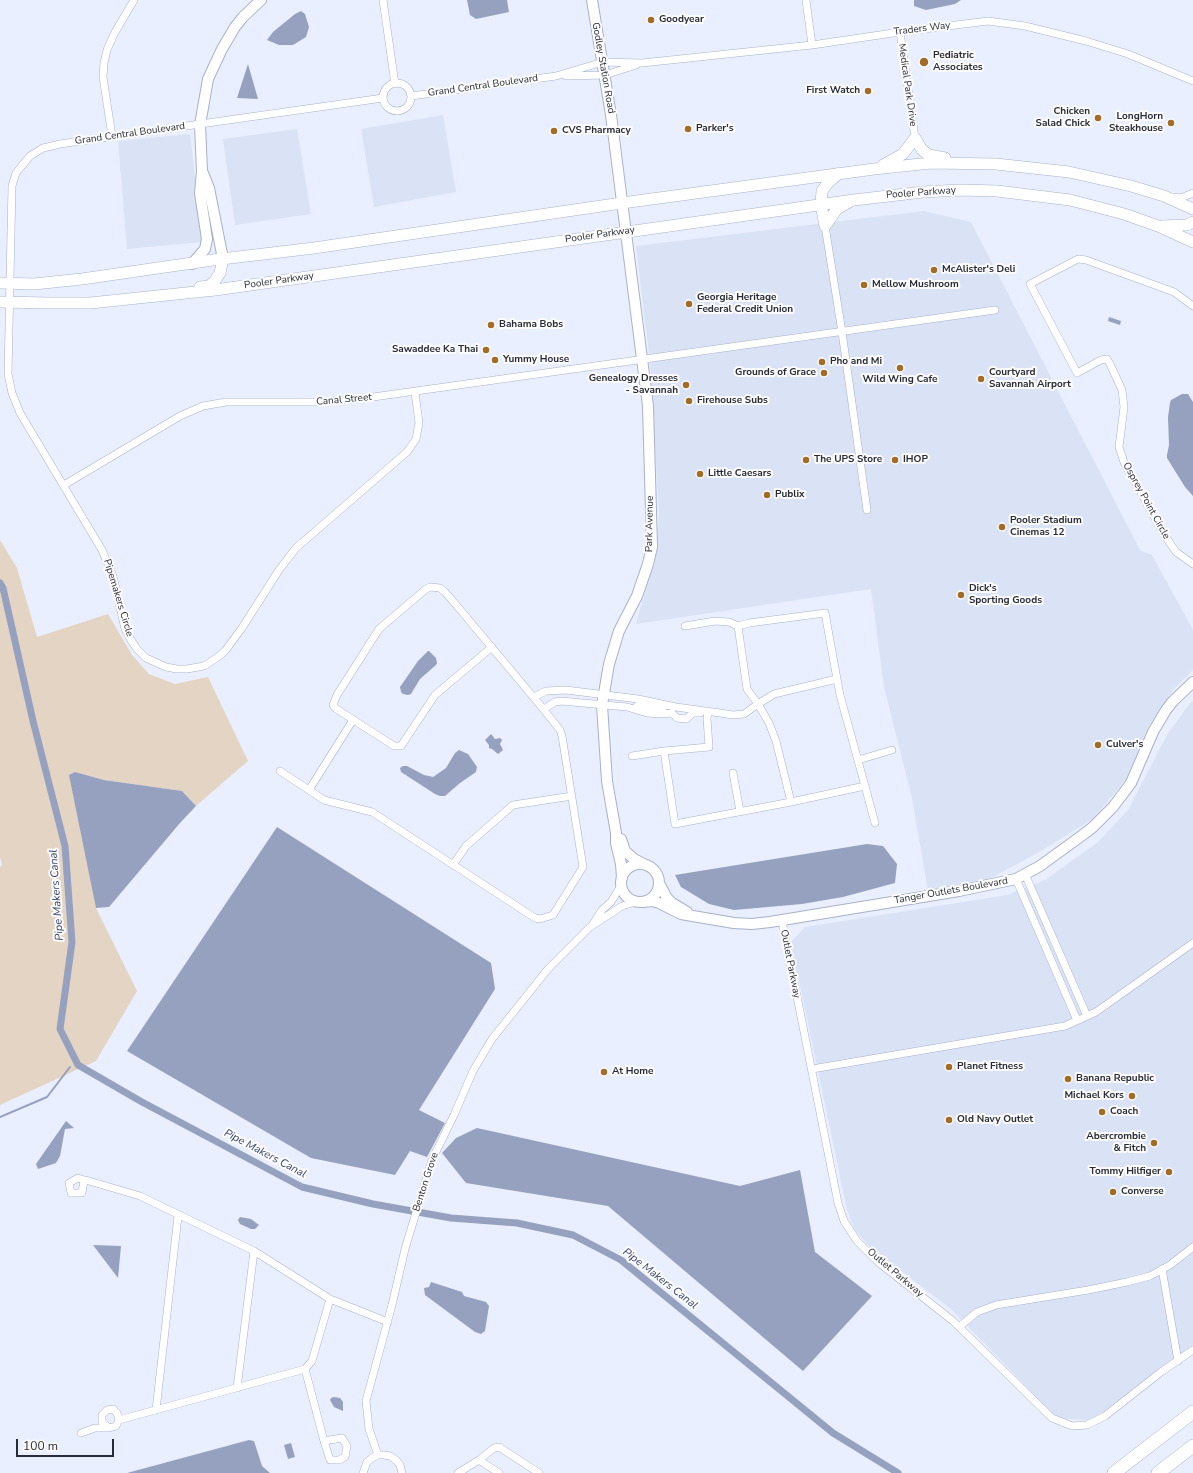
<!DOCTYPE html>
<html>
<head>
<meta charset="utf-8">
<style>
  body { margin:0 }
  #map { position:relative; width:1193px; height:1473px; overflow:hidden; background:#e9efff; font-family:"Nunito Sans",sans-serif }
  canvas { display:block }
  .scale { position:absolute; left:16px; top:1439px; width:98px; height:18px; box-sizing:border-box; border:2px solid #292c36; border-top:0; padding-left:5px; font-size:12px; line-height:14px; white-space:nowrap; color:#292c36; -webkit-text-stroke:3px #fcfcfc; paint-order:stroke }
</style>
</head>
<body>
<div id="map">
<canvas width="1193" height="1473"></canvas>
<div class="scale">100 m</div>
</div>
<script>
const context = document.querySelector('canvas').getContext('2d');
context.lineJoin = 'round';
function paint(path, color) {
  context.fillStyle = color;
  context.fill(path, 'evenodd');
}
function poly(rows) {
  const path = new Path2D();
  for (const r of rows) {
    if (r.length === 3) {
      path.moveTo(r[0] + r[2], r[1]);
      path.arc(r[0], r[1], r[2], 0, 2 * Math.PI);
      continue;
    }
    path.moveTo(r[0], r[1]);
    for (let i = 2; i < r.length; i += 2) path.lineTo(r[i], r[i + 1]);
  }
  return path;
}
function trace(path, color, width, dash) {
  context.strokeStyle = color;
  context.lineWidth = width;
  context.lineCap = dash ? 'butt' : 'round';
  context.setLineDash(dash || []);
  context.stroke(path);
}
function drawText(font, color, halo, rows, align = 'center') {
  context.font = font + ' "Nunito Sans",sans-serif';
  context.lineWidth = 4;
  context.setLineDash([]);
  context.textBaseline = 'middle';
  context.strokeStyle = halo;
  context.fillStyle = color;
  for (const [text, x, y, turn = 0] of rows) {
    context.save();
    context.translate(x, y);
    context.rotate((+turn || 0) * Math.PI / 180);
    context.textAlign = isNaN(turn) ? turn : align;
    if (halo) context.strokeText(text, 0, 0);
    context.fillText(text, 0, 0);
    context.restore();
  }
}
const built = poly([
  [443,115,456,192,374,207,361,129],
  [297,129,311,214,235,225,223,139],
  [190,134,203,242,127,249,118,141],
  [924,211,971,222,1140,550,1152,555,1193,630,1193,670,1173,690,1147,729,1126,779,1094,818,1043,850,991,878,928,891,912,798,884,687,871,589,636,624,657,548,659,515,650,363,636,246],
  [1191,702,1193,702,1193,1345,1100,1414,1088,1420,1065,1419,1053,1414,951,1309,871,1248,855,1230,847,1210,791,942,805,927,1007,895,1045,880,1098,842,1128,810,1168,733]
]);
const green = poly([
  [0,540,17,568,37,637,108,614,132,655,149,674,175,684,208,677,248,761,196,806,182,791,104,780,75,772,96,908,137,991,96,1061,0,1105,0,867,2,865,0,857]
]);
const water = poly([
  [467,0,507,0,509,12,476,19,470,15],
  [914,0,961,0,955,4,926,10,914,6],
  [301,11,305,14,309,27,306,37,293,45,279,45,267,40,273,32,295,14],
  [248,64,258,99,237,98],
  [1109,317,1121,321,1120,325,1108,321],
  [1182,394,1188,394,1193,402,1193,496,1185,487,1167,458,1167,455,1169,445,1168,417,1170,403,1171,400],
  [428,651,429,651,436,658,437,663,436,665,420,679,411,694,408,695,403,694,401,692,400,687,418,661],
  [491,734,495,739,500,738,502,740,500,744,503,750,498,754,492,749,489,748,489,745,485,740],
  [459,750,468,754,477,767,476,772,460,783,445,796,440,796,435,794,401,772,400,768,403,766,407,766,424,775,433,777,446,768,455,753],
  [75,772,104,780,182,791,196,806,180,823,109,907,96,908,69,775],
  [277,827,491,963,495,989,419,1110,445,1123,427,1157,410,1151,395,1175,311,1158,127,1051],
  [867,844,883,846,897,864,895,883,843,897,802,904,734,910,709,904,681,887,675,875],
  [66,1121,74,1128,65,1129,60,1156,56,1163,38,1169,36,1164],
  [477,1128,740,1186,800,1170,815,1252,872,1296,803,1371,608,1206,466,1183,442,1153,456,1138],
  [240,1217,251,1219,259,1225,255,1229,251,1229,240,1224,238,1220],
  [93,1245,121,1246,118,1278],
  [431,1282,462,1292,464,1296,486,1302,489,1306,485,1331,481,1334,475,1332,425,1295,424,1288,429,1287],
  [334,1397,340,1398,343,1402,343,1411,334,1407,330,1400,331,1398],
  [249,1440,254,1441,262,1466,270,1473,127,1473],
  [291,1443,295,1457,288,1459,284,1445]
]);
const stream = poly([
  [0,1117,47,1097,70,1067]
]);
const canal = poly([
  [0,583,3,588,33,721,65,846,72,942,60,1029,78,1065,142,1102,302,1187,373,1204,451,1218,517,1223,573,1235,621,1260,833,1433,898,1473]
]);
const street = poly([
  [383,0,395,84],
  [806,0,812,45],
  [900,32,915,138],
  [566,76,605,75,636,65],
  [397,97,14],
  [411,96,556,76,603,62,642,63,812,45,900,32,988,21,1025,26,1086,41,1128,54,1193,81],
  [383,98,60,144,43,148,30,156,16,173,12,186,8,374,12,393,20,413,102,550,113,576,125,629,131,640,137,649,146,658,166,667,177,669,187,669,204,666,218,657,225,651,242,628,279,570,296,548,407,452,416,439,419,423,415,392],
  [112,136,103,77,104,63,107,50,114,34,134,0],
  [1173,197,1181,198,1193,193],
  [825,226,842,332,867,510],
  [1193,306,1174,292,1086,260,1078,259,1030,284,1077,373,1101,360,1107,359,1110,364,1122,390,1124,407,1119,447,1124,462,1165,536,1176,552,1193,564],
  [64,485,180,416,203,406,226,402,320,402,366,398,995,310],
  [685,626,715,621,729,622,738,626],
  [534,697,546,691,566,690,638,699,676,707,720,713,733,715,744,714,758,704,774,694,837,679,825,613,749,623,738,626,747,689,758,704,769,723,776,741,791,802,865,786,840,695,837,679],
  [637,706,663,709],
  [544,709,555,702,561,701,627,707,647,713,661,714,672,713,677,718,686,719,693,713,700,713],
  [708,711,707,718,709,747,664,751,675,824,791,802],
  [632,756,664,751],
  [858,760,892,750],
  [280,771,309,790,353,720],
  [733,773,740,811],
  [865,786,875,823],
  [309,790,324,800,372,812,535,918,540,919,553,915,583,867,562,736,560,730,540,705,452,600,445,592,440,588,430,587,426,589,379,629,337,695,333,705,335,708,394,746,401,746,435,695,492,647],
  [453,865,466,846,513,805,572,796],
  [1025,874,1087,1016],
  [1016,879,1077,1020],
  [782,921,838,1203,844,1221,857,1241,878,1262,953,1321,1052,1418,1072,1426,1087,1425,1105,1416,1161,1372,1193,1350],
  [593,924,602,910,611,902,622,884],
  [812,1069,1065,1026,1096,1012,1193,943],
  [84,1180,82,1193,71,1193,69,1183,78,1178,84,1180,89,1181,140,1196,254,1251,330,1299,388,1322],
  [1162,1269,1178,1361],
  [959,1327,977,1312,996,1305,1088,1290,1127,1282,1150,1276,1170,1265,1193,1247],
  [305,1369,324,1441,330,1460,339,1460,345,1457,347,1446,342,1438,324,1441],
  [237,1388,254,1251],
  [156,1410,178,1216],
  [119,1420,117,1413,113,1409,107,1410,102,1415,102,1422,109,1428,116,1426,119,1420,305,1369,312,1361,330,1299],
  [81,1433,95,1428,109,1428],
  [378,1455,369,1429,366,1401,392,1305,405,1249,432,1160,454,1115,473,1071,492,1039,548,969,590,927,622,906,636,902],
  [479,1460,499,1473],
  [363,1473,367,1462,372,1458,378,1455,384,1455,390,1456,396,1460,400,1465,402,1473],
  [458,1473,479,1460,494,1448,499,1447,539,1473]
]);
const secondary = poly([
  [592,0,611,115,648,406,652,547,648,564,637,596,619,631,609,664,602,705,607,781,616,833,616,843,621,864,622,878],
  [203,173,209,188,223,259],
  [192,264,205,249,207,239,200,193,202,171,200,125,208,79,222,49,235,27,243,17,261,0],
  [621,839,625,851,634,859,644,864],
  [640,883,19],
  [659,883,667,898,672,903,687,912],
  [643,902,652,901,659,903,681,914,734,923,752,924,770,922,959,891,1016,879,1040,866,1084,834,1093,827,1113,807,1131,783,1153,732,1166,710,1173,701,1193,682]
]);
const primary = poly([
  [883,165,903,154,915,138,922,150,929,155,945,158],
  [825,226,821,204,822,191,827,184,839,173],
  [825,226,837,209,849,202],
  [1162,226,1187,225,1193,222],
  [0,283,34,284,82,279,213,260,314,248,622,203,874,169,931,163,996,164,1069,172,1131,186,1164,196,1193,209],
  [200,287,209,286,214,282,220,273,223,259],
  [0,302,49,303,90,303,215,290,854,200,923,192,960,190,997,191,1070,200,1124,214,1158,226,1193,242]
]);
const highway = poly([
  [1114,1473,1193,1412],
  [1158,1473,1193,1446]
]);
const markers = [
  [651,20,4,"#a26c26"],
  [924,62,5,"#a26c26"],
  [868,91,4,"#a26c26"],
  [1098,118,4,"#a26c26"],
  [1171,123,4,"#a26c26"],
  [688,129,4,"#a26c26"],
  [554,131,4,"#a26c26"],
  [934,270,4,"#a26c26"],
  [864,285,4,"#a26c26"],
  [689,304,4,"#a26c26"],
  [491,325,4,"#a26c26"],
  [486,350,4,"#a26c26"],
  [495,360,4,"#a26c26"],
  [822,362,4,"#a26c26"],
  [900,368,4,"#a26c26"],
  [824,373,4,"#a26c26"],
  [981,379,4,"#a26c26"],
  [686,385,4,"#a26c26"],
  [689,401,4,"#a26c26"],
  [806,460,4,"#a26c26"],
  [895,460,4,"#a26c26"],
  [700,474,4,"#a26c26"],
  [767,495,4,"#a26c26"],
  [1002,527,4,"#a26c26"],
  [961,595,4,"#a26c26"],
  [1098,745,4,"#a26c26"],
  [949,1067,4,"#a26c26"],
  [604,1072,4,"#a26c26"],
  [1068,1079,4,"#a26c26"],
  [1132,1096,4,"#a26c26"],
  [1102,1112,4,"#a26c26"],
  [949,1120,4,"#a26c26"],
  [1154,1143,4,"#a26c26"],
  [1169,1172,4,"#a26c26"],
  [1113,1192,4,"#a26c26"]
];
const poiNames = [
  ["Goodyear",659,20],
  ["Pediatric",933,56],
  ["Associates",933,68],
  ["First Watch",860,91,"right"],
  ["Chicken",1090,112,"right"],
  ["Salad Chick",1090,124,"right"],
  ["LongHorn",1163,117,"right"],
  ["Steakhouse",1163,129,"right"],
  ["Parker's",696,129],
  ["CVS Pharmacy",562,131],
  ["McAlister's Deli",942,270],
  ["Mellow Mushroom",872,285],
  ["Georgia Heritage",697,298],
  ["Federal Credit Union",697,310],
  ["Bahama Bobs",499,325],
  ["Sawaddee Ka Thai",478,350,"right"],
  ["Yummy House",503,360],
  ["Pho and Mi",830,362],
  ["Grounds of Grace",816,373,"right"],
  ["Courtyard",989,373],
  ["Savannah Airport",989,385],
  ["Genealogy Dresses",678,379,"right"],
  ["- Savannah",678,391,"right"],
  ["Wild Wing Cafe",900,380,"center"],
  ["Firehouse Subs",697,401],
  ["The UPS Store",814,460],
  ["IHOP",903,460],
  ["Little Caesars",708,474],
  ["Publix",775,495],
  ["Pooler Stadium",1010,521],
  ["Cinemas 12",1010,533],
  ["Dick's",969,589],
  ["Sporting Goods",969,601],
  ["Culver's",1106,745],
  ["Planet Fitness",957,1067],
  ["At Home",612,1072],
  ["Banana Republic",1076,1079],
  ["Michael Kors",1124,1096,"right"],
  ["Coach",1110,1112],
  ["Old Navy Outlet",957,1120],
  ["Abercrombie",1146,1137,"right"],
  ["& Fitch",1146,1149,"right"],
  ["Tommy Hilfiger",1161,1172,"right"],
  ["Converse",1121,1192]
];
const streetNames = [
  ["Traders Way",922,29,-7],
  ["Godley Station Road",603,68,80],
  ["Medical Park Drive",907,85,82],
  ["Grand Central Boulevard",483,86,-8],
  ["Grand Central Boulevard",130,134,-8],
  ["Pooler Parkway",921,193,-4],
  ["Pooler Parkway",600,235,-8],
  ["Pooler Parkway",279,281,-8],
  ["Canal Street",344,400,-5],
  ["Osprey Point Circle",1146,501,61],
  ["Park Avenue",650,524,-89],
  ["Pipemakers Circle",118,598,73],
  ["Tanger Outlets Boulevard",951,891,-10],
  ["Outlet Parkway",790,964,79],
  ["Benton Grove",426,1182,-72],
  ["Outlet Parkway",895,1273,40]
];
const waterNames = [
  ["Pipe Makers Canal",57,895,-94],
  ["Pipe Makers Canal",265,1154,28],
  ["Pipe Makers Canal",660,1279,38]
];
paint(built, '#dae2f6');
paint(green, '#e4d4c4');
paint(water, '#95a1be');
trace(stream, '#95a1be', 2);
trace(canal, '#95a1be', 7);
trace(street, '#a8b1ca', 8);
trace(secondary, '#a8b1ca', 12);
trace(primary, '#a8b1ca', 12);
trace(highway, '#a8b1ca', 14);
trace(street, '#fff', 7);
trace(secondary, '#fff', 10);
trace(primary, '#fff', 11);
trace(highway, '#fff', 13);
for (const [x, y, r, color] of markers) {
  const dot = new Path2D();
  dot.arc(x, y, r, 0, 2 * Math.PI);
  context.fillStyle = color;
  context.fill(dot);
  trace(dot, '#fcfcfc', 1.5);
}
drawText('bold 10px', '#292c36', '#fcfcfc', poiNames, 'left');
drawText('10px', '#292c36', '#fcfcfc', streetNames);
drawText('italic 11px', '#303e68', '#fcfcfc', waterNames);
</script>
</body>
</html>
